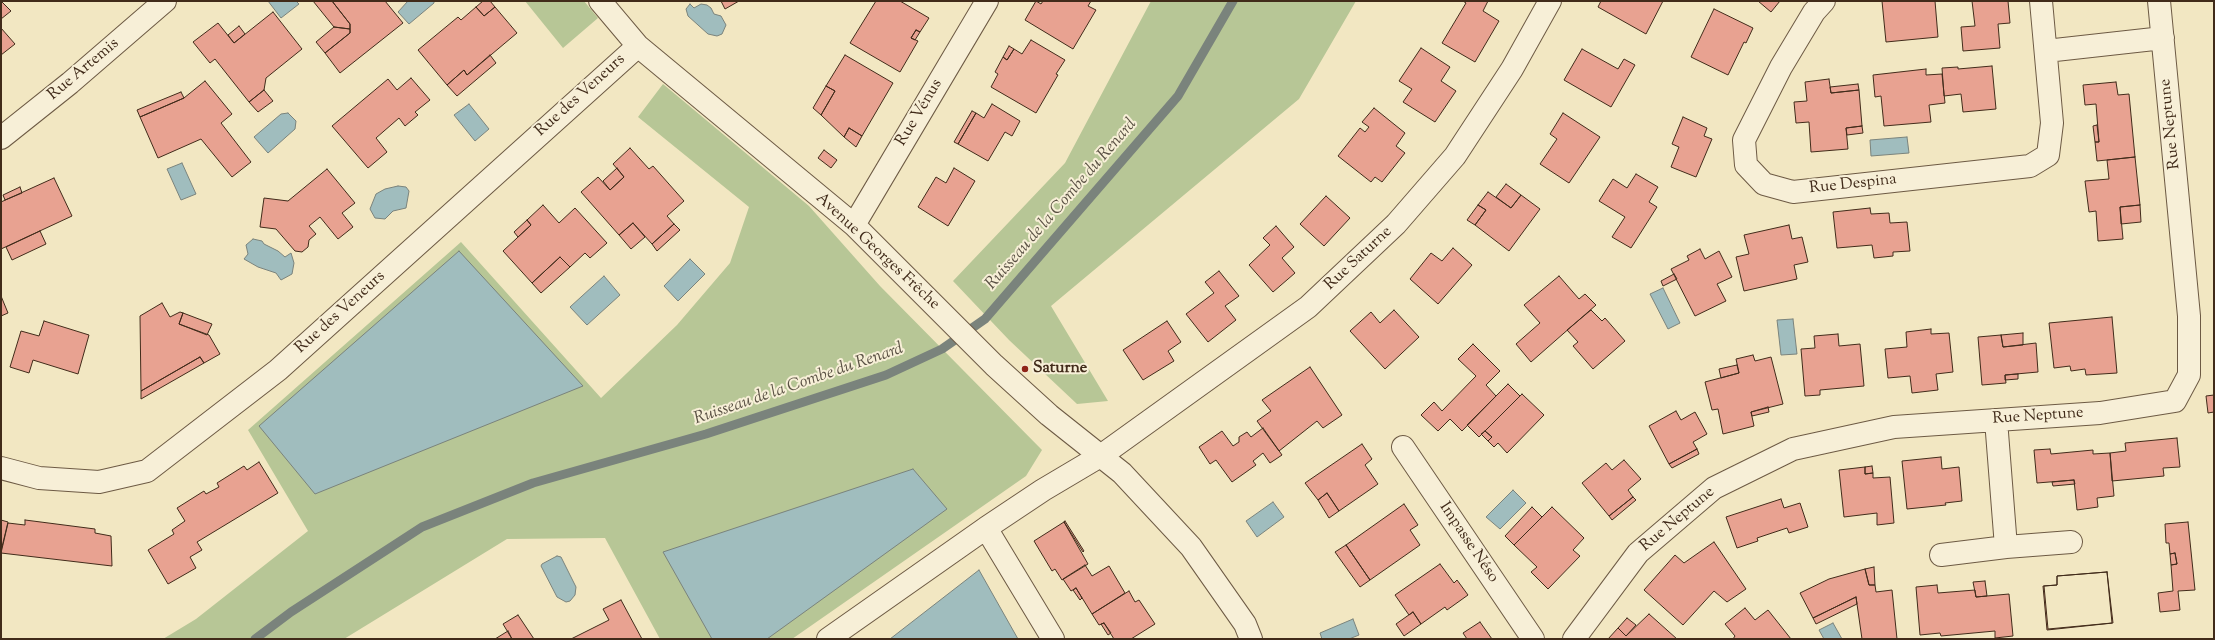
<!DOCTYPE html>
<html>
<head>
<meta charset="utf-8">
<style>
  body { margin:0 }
  #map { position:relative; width:2215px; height:640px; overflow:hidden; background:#f2e7c2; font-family:"Sorts Mill Goudy",serif }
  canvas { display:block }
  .frame { position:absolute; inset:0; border:2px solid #412b1a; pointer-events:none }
</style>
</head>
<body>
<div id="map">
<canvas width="2215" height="640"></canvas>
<div class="frame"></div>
</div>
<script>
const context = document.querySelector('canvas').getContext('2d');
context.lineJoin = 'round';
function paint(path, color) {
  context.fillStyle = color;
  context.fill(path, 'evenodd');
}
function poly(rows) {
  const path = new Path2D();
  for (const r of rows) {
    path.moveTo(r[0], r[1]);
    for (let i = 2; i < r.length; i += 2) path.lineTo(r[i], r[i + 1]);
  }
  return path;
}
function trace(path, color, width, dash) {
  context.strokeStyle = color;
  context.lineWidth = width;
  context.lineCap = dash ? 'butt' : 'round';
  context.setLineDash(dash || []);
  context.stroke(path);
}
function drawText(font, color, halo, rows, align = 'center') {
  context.font = font + ' "Sorts Mill Goudy",serif';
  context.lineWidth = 4;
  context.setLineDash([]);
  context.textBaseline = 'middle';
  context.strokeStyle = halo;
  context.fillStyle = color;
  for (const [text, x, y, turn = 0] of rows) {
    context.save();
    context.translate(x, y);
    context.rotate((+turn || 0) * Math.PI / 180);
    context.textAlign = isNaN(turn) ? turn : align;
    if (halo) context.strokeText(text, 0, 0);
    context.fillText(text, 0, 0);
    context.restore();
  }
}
const green = poly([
  [525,1,584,1,598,18,563,48],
  [1151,1,1356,1,1299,99,1051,306,1108,401,1077,404,1009,340,953,281,1065,163],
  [663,84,809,206,880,286,1042,450,1026,476,792,639,660,639,605,538,507,539,344,639,163,639,196,619,308,531,248,430,461,242,601,398,677,325,730,263,749,207,638,117]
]);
const water = poly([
  [268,1,296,1,299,4,281,18,268,1],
  [408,1,434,1,434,3,409,24,398,12,408,1],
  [690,4,694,8,701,4,707,5,711,8,714,14,721,16,726,25,722,34,717,36,708,34,688,16,686,9,690,4],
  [469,104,489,129,475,141,454,115,469,104],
  [288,113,296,121,295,129,268,153,254,137,281,114,288,113],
  [1907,137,1909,153,1871,156,1870,140,1907,137],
  [182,163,196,194,181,200,167,169,182,163],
  [398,186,406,187,409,191,406,208,393,211,385,219,375,218,370,209,376,194,385,189,398,186],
  [253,239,262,241,264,244,278,251,285,257,291,253,294,263,292,274,281,280,276,273,258,267,244,259,248,254,246,245,253,239],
  [459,251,583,386,315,494,259,426,459,251],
  [690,259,705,274,678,301,664,286,690,259],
  [604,276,620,295,587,325,570,307,604,276],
  [1663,288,1680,323,1668,329,1650,294,1663,288],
  [1793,319,1797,354,1781,355,1777,320,1793,319],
  [913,469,947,509,767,639,712,639,663,552,913,469],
  [1513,490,1526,503,1500,529,1486,517,1513,490],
  [1273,502,1284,517,1257,537,1246,521,1273,502],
  [557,556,561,557,576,587,575,595,570,601,566,602,557,597,541,566,542,564,557,556],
  [979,570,1018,639,890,639,979,570],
  [1353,619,1359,635,1349,639,1322,639,1320,633,1353,619],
  [1833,623,1842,639,1824,639,1819,630,1833,623]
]);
const stream = poly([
  [255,639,291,612,422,527,533,483,706,434,886,375,942,349,985,319,1178,96,1233,1]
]);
const building = poly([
  [1,1,11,11,1,19,1,1],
  [313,1,332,1,350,24,350,29,334,27,313,1],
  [332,1,385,1,403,23,340,73,325,53,350,33,350,24,332,1],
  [483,1,490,1,495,7,484,16,476,7,483,1],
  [721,1,739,1,725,9,721,1],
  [876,1,900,1,929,18,920,32,916,30,911,38,918,41,900,72,850,43,876,1],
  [1036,1,1041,4,1043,1,1091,1,1088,6,1096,10,1073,49,1025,20,1036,1],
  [1463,1,1488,1,1483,11,1499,21,1475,62,1442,43,1466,3,1463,1],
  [1601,1,1663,1,1646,34,1598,7,1601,1],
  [1758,1,1780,1,1771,12,1758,1],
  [1882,1,1935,1,1938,37,1886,42,1882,1],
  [1972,1,2008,1,2010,23,1998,24,2000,48,1963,51,1961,27,1975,26,1972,1],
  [476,7,484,16,495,7,517,33,467,75,464,70,447,85,418,50,458,17,461,20,476,7],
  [1714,9,1753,28,1746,43,1744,42,1728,75,1691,57,1714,9],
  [273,12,302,49,266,78,264,90,249,102,215,59,210,63,193,42,218,23,234,43,273,12],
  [239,26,245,34,234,43,228,35,239,26],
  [334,27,350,29,350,33,325,53,316,42,334,27],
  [1,28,15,44,1,55,1,28],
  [916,30,920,32,915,40,911,38,916,30],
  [1031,40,1065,60,1056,74,1058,75,1036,113,991,87,998,74,995,72,1003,57,1007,60,1014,49,1022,54,1031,40],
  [1009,46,1014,49,1007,60,1003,57,1009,46],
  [1421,48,1450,67,1441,81,1456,91,1435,122,1403,102,1412,89,1399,81,1421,48],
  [1582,49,1618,69,1624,59,1635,65,1611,107,1564,80,1582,49],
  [490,55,496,63,457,96,447,85,464,70,467,75,490,55],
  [845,55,893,83,862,136,849,128,844,137,821,115,835,91,826,86,845,55],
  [1992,66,1996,109,1963,112,1961,94,1944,96,1942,68,1958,67,1958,69,1992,66],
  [1926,69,1926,75,1942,74,1945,103,1929,105,1931,122,1884,126,1881,96,1875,97,1873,75,1926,69],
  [411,78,430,100,415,112,418,115,405,126,399,118,376,138,387,152,368,168,332,126,388,79,397,90,411,78],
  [1829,79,1831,93,1859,90,1862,126,1846,128,1848,149,1811,152,1809,122,1796,123,1794,102,1807,101,1805,82,1829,79],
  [205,81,232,114,221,123,251,162,232,177,201,139,158,158,140,117,184,98,205,81],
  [2116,82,2118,95,2129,94,2135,157,2097,161,2095,142,2099,142,2096,104,2085,105,2083,85,2116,82],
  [1858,84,1859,90,1831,93,1830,87,1858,84],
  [826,86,835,91,821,115,813,108,826,86],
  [264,90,273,101,258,112,249,102,264,90],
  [181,92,184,98,140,117,137,110,181,92],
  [992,104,1020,121,1012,136,1005,132,988,161,958,144,976,113,984,118,992,104],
  [1374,108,1405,133,1396,146,1405,153,1382,182,1375,177,1371,182,1338,156,1360,128,1365,132,1369,127,1362,122,1374,108],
  [972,111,976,113,958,144,954,142,972,111],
  [1563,113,1600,137,1569,183,1540,164,1557,139,1550,134,1563,113],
  [1683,117,1707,128,1704,136,1712,139,1696,177,1671,167,1679,147,1672,144,1683,117],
  [2097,125,2099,142,2095,142,2093,126,2097,125],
  [1862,126,1863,133,1847,135,1846,128,1862,126],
  [849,128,862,136,856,147,844,137,849,128],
  [630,148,649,169,653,166,684,201,667,216,674,224,652,244,633,223,619,235,581,192,598,177,610,190,624,177,613,164,630,148],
  [824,150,837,160,831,168,818,158,824,150],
  [2135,157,2140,205,2120,207,2123,239,2098,241,2096,211,2089,212,2085,181,2109,179,2107,160,2135,157],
  [617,168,624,177,610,190,603,181,617,168],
  [954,168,975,181,948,226,918,207,936,177,946,183,954,168],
  [327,169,355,203,342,213,353,227,338,239,320,217,309,226,316,234,309,240,308,247,302,252,295,251,276,229,260,227,264,198,288,201,327,169],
  [1636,174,1658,187,1649,202,1657,207,1631,248,1612,237,1625,217,1599,201,1613,179,1627,188,1636,174],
  [54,178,72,216,1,249,1,202,54,178],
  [1506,184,1521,195,1511,208,1496,197,1506,184],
  [20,187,22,193,5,200,3,195,20,187],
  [1488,192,1511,208,1521,195,1540,209,1509,251,1475,225,1486,210,1478,205,1488,192],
  [1326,196,1350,218,1324,246,1300,224,1326,196],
  [543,205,559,223,575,208,607,243,590,258,585,253,570,267,560,257,532,283,503,251,531,225,527,220,543,205],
  [1478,205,1486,210,1475,225,1467,220,1478,205],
  [2140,205,2141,222,2121,224,2120,207,2140,205],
  [1870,208,1871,214,1889,213,1890,223,1907,222,1910,251,1893,252,1893,256,1874,258,1872,245,1837,248,1833,212,1870,208],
  [527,220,531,225,518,237,514,232,527,220],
  [633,223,645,237,631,249,619,235,633,223],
  [674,224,680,230,657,251,652,244,674,224],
  [1789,225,1792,239,1802,237,1808,262,1794,265,1797,279,1744,291,1736,257,1749,254,1744,235,1789,225],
  [1276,226,1294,247,1282,258,1295,273,1273,292,1249,265,1270,245,1263,238,1276,226],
  [40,231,46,244,12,260,6,247,40,231],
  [1453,248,1472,265,1438,304,1410,279,1431,253,1442,261,1453,248],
  [1700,249,1705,259,1719,251,1732,277,1717,284,1726,301,1695,316,1671,269,1689,260,1687,256,1700,249],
  [560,257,570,267,541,293,532,283,560,257],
  [1219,271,1239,296,1225,306,1236,320,1208,342,1186,314,1214,293,1205,282,1219,271],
  [1674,274,1677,279,1663,286,1661,281,1674,274],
  [1559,276,1579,299,1585,294,1596,305,1531,362,1516,344,1540,323,1524,305,1559,276],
  [1,296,8,313,1,316,1,296],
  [162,303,170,317,180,312,183,313,179,324,209,335,220,354,204,363,200,357,141,391,140,316,162,303],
  [1394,310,1419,337,1385,369,1350,331,1371,312,1380,323,1394,310],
  [1591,310,1602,321,1605,318,1625,341,1593,369,1573,346,1578,342,1567,330,1591,310],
  [183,313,212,324,207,335,179,324,183,313],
  [2112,317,2117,373,2086,375,2085,369,2071,371,2070,366,2054,368,2049,323,2112,317],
  [44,321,89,335,78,374,33,360,29,373,10,367,21,331,39,336,44,321],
  [1167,321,1181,342,1168,351,1174,361,1143,380,1123,350,1167,321],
  [1931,329,1931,334,1949,333,1953,372,1936,374,1938,390,1912,393,1910,376,1888,378,1885,349,1907,347,1906,332,1931,329],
  [2023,333,2023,345,2003,347,2001,335,2023,333],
  [1838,334,1839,346,1860,344,1864,386,1820,390,1820,395,1805,396,1801,349,1815,348,1814,336,1838,334],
  [2001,335,2003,347,2036,343,2038,372,2005,375,2006,383,1982,385,1978,337,2001,335],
  [1473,344,1500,371,1486,385,1496,396,1462,431,1450,419,1438,431,1421,415,1434,402,1442,411,1476,376,1458,359,1473,344],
  [1753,355,1755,361,1771,357,1783,404,1751,412,1754,426,1723,434,1718,409,1712,410,1705,382,1739,373,1736,359,1753,355],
  [200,357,204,363,141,399,141,391,200,357],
  [1737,365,1739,373,1721,378,1719,369,1737,365],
  [1310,367,1342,415,1323,428,1317,421,1279,451,1257,421,1271,411,1262,400,1310,367],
  [2018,374,2018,379,2005,380,2005,375,2018,374],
  [1508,384,1520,396,1479,437,1467,425,1508,384],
  [1522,394,1544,415,1507,453,1498,443,1494,447,1488,441,1492,437,1485,431,1522,394],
  [2214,395,2214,412,2208,413,2206,396,2214,395],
  [1768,407,1769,412,1752,416,1751,412,1768,407],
  [1676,411,1681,420,1695,412,1707,434,1693,442,1697,449,1669,464,1649,426,1676,411],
  [1263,428,1282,455,1270,463,1263,453,1253,461,1256,465,1232,482,1216,460,1210,464,1199,447,1222,431,1233,446,1239,442,1239,437,1247,432,1251,437,1263,428],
  [1485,431,1492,437,1488,441,1481,434,1485,431],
  [2177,438,2180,467,2163,468,2164,476,2112,481,2110,453,2126,451,2125,443,2177,438],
  [1362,444,1372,459,1365,465,1378,484,1339,511,1327,493,1318,500,1305,483,1362,444],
  [1697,449,1699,454,1672,468,1669,464,1697,449],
  [2050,449,2051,454,2093,450,2093,454,2110,453,2114,496,2097,498,2098,507,2077,510,2074,480,2037,483,2034,450,2050,449],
  [1941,457,1942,469,1959,467,1962,501,1945,503,1946,505,1907,509,1902,461,1941,457],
  [1624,460,1641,479,1628,490,1633,497,1609,516,1582,483,1606,463,1612,470,1624,460],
  [259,462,278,493,197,542,202,550,190,557,196,568,168,584,148,550,174,534,172,530,185,521,177,508,204,491,206,494,219,487,217,483,244,466,247,470,259,462],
  [1872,466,1873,473,1865,474,1865,467,1872,466],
  [1865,467,1865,474,1873,473,1873,478,1890,477,1894,523,1877,525,1877,513,1844,517,1839,470,1865,467],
  [2074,480,2075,484,2053,486,2052,482,2074,480],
  [1327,493,1339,511,1329,518,1318,500,1327,493],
  [1633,497,1636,500,1612,520,1609,516,1633,497],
  [1781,499,1784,508,1800,503,1808,527,1789,533,1787,528,1757,538,1758,541,1737,548,1726,517,1781,499],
  [1404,504,1418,525,1410,530,1420,545,1370,580,1346,545,1404,504],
  [1532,507,1542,517,1514,545,1505,536,1532,507],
  [1552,507,1584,538,1573,550,1580,556,1548,589,1531,572,1537,567,1514,545,1552,507],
  [1,520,8,522,1,551,1,520],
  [25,520,95,529,95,533,111,536,112,566,1,553,8,523,25,525,25,520],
  [1065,521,1084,551,1083,552,1064,522,1065,521],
  [1064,522,1088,564,1062,580,1055,569,1052,571,1034,541,1064,522],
  [2188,522,2195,590,2178,591,2180,610,2160,612,2158,593,2173,591,2171,565,2177,564,2175,553,2170,554,2169,543,2166,543,2165,524,2188,522],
  [1714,542,1746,589,1727,602,1714,591,1683,625,1644,590,1675,555,1684,563,1714,542],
  [1346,545,1370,580,1360,587,1335,552,1346,545],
  [2175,553,2177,564,2171,565,2170,554,2175,553],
  [1440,564,1454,583,1457,580,1468,595,1447,610,1445,607,1421,624,1413,612,1409,615,1395,595,1440,564],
  [1085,565,1092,576,1109,566,1125,593,1092,614,1076,588,1071,591,1063,579,1085,565],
  [1874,567,1875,585,1869,585,1865,569,1874,567],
  [1865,569,1869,585,1875,585,1876,592,1892,590,1897,639,1862,639,1856,597,1813,618,1800,593,1829,579,1865,569],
  [2107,572,2113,623,2047,630,2043,586,2057,585,2057,576,2107,572],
  [2107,572,2112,623,2048,629,2044,586,2057,585,2057,576,2107,572],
  [1985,581,1987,596,1976,597,1973,582,1985,581],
  [1937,585,1938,593,1975,590,1976,597,2009,594,2013,636,1995,638,1995,631,1941,636,1940,633,1920,635,1916,587,1937,585],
  [1076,588,1082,598,1080,600,1073,590,1076,588],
  [1129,591,1135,602,1139,600,1155,624,1131,639,1114,639,1104,623,1099,625,1092,614,1129,591],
  [1856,597,1857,604,1816,624,1813,618,1856,597],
  [621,600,642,639,571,639,609,620,603,609,621,600],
  [1745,608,1755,620,1768,610,1791,639,1733,639,1735,636,1725,624,1745,608],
  [1413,612,1421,624,1404,636,1396,624,1413,612],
  [1649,614,1677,639,1608,639,1618,628,1626,636,1649,614],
  [518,615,534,639,512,639,503,624,518,615],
  [1627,618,1636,625,1626,636,1618,628,1627,618],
  [1480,622,1492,639,1467,639,1463,633,1480,622],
  [1104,623,1111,633,1108,635,1101,624,1104,623],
  [508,631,512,639,495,639,508,631]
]);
const street = poly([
  [600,1,638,46,854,225,994,365,1049,415,1122,473,1191,547,1245,624,1251,639],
  [1824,1,1814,12,1781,67,1744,140,1746,165,1764,184,1793,192,2030,166,2048,155,2052,123,2041,1],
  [2046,51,2163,38],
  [1,138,70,83,165,1],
  [854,225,987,1],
  [1996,420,2006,547],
  [1403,447,1533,639],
  [1,468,39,478,99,482,147,471,278,370,638,46],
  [986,528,1053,639],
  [1941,555,2006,547,2071,542],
  [828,639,986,528,1043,490,1102,455,1308,307,1396,224,1455,156,1512,69,1550,1],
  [1574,639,1638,553,1714,488,1793,449,1894,427,2100,413,2175,401,2189,375,2189,316,2159,1]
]);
const markers = [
  [1025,369,4,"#8f2418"]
];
const streetNames = [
  ["Rue Artemis",84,70,-40],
  ["Rue des Veneurs",581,96,-42],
  ["Rue Vénus",920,113,-59],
  ["Rue Neptune",2171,124,-96],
  ["Rue Despina",1853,185,-6],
  ["Avenue Georges Frêche",877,252,43],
  ["Rue Saturne",1359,259,-43],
  ["Rue des Veneurs",341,313,-42],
  ["Rue Neptune",2038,417,-4],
  ["Rue Neptune",1678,520,-40],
  ["Impasse Néso",1468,543,56]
];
const poiNames = [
  ["Saturne",1033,369]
];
const waterNames = [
  ["Ruisseau de la Combe du Renard",1062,205,-49],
  ["Ruisseau de la Combe du Renard",799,385,-19]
];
paint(green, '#b7c696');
paint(water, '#a0bdbe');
trace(water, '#7a837c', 1);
trace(stream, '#7a837c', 9);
paint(building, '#e8a291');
trace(building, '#412b1a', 1);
trace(street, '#6d5a44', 24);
trace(street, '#f7efd7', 22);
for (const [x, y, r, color] of markers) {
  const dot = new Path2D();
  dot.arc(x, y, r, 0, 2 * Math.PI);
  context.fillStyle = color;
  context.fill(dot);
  trace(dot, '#f7efd7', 1.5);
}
drawText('16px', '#412b1a', '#f7efd7', streetNames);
drawText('bold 16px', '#412b1a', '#f7efd7', poiNames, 'left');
drawText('italic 17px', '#595043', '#f7efd7', waterNames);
</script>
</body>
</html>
